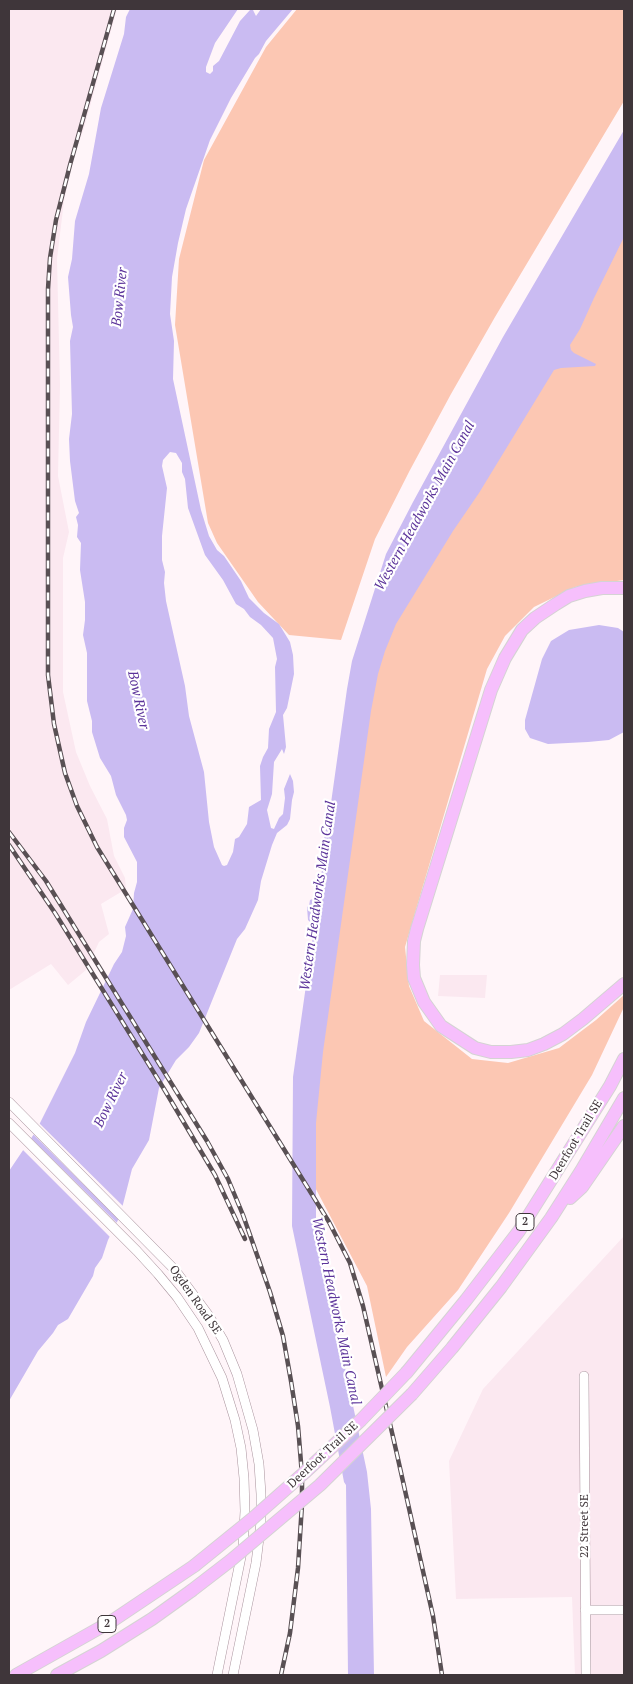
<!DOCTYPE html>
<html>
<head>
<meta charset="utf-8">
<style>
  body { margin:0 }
  #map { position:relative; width:633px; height:1684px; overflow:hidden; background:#fff5f9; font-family:"PT Serif",serif }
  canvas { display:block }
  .frame { position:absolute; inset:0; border:10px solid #3f363a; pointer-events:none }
</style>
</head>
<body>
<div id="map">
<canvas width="633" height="1684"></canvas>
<div class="frame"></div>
</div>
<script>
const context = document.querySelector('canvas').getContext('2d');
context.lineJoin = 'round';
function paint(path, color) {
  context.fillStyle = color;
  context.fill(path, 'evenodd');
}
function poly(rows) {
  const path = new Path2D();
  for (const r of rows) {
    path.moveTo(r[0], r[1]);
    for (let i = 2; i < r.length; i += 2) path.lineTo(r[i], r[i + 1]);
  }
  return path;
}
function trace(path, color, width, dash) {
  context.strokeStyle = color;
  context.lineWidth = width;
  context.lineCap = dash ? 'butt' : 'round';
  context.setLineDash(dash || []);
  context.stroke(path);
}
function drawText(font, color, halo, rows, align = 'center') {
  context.font = font + ' "PT Serif",serif';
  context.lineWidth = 4.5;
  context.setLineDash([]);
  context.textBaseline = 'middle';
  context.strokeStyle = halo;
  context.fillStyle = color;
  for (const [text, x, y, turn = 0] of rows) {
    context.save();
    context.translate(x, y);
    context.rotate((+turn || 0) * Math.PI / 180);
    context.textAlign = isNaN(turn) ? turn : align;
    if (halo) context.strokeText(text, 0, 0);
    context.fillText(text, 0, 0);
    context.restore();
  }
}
const built = poly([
  [9,9,117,9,84,128,74,156,64,201,57,259,60,385,58,476,69,532,63,558,63,692,76,752,90,786,107,819,114,856,125,878,126,889,101,904,109,934,99,942,86,970,68,985,51,964,9,990],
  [440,975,487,975,485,998,438,996],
  [624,1236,624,1675,575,1675,572,1597,456,1599,449,1461,483,1389]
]);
const green = poly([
  [297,9,624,9,624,101,495,317,451,394,410,470,375,539,341,640,289,635,258,602,217,543,208,523,175,325,179,259,204,160,266,47],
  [624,223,624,580,575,587,534,607,505,636,487,669,405,947,409,986,424,1021,472,1059,508,1063,559,1048,596,1020,624,995,624,1007,592,1075,509,1213,458,1290,407,1347,386,1377,367,1286,308,1174,314,1064,379,645]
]);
const water = poly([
  [130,9,238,9,215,43,206,67,206,72,210,74,213,71,213,66,219,61,240,21,250,10,253,10,256,16,261,9,293,9,266,41,259,54,255,58,231,98,210,140,186,209,178,243,172,277,170,314,174,341,173,379,201,510,209,536,217,550,224,556,241,581,249,598,264,613,279,624,290,642,293,655,294,674,287,708,283,715,286,747,284,754,282,749,274,762,272,794,267,810,271,828,274,829,279,818,283,814,285,798,284,789,290,774,293,781,294,792,292,800,290,819,287,825,277,833,272,845,261,881,258,900,245,929,237,939,199,1033,189,1047,176,1060,159,1088,149,1140,132,1169,120,1216,108,1240,102,1258,95,1268,93,1276,68,1319,58,1325,53,1333,38,1351,9,1401,9,1171,36,1131,75,1053,86,1022,114,964,122,952,126,936,125,927,133,909,134,893,137,882,137,862,124,837,124,828,127,820,126,815,116,795,111,776,100,758,92,732,92,721,87,701,87,653,83,635,85,620,85,602,80,570,81,543,77,537,78,525,76,517,79,513,75,501,70,461,69,439,72,414,70,341,73,327,71,315,68,277,72,259,75,221,89,174,101,108,124,34,126,17],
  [170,452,176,453,182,463,182,472,185,479,188,508,205,555,223,580,236,604,244,609,250,617,261,625,273,638,277,659,275,667,276,712,269,729,268,748,263,757,260,766,261,800,249,807,247,824,239,837,235,839,233,852,227,865,224,866,222,865,214,847,209,822,204,772,189,716,185,686,166,601,164,583,165,572,162,560,162,536,167,488,162,466,163,460],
  [624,130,624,237,594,298,580,329,570,345,571,350,574,353,596,364,595,366,561,368,554,370,479,493,453,531,396,624,385,651,378,674,371,711,323,1052,316,1123,316,1230,367,1472,371,1509,374,1675,348,1675,346,1485,344,1482,330,1407,292,1226,293,1077,314,929,312,924,308,920,307,907,309,906,310,900,316,898,319,887,324,859,321,857,321,855,331,803,347,689,352,661,386,554,413,502,503,337],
  [599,625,618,628,624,632,624,732,609,740,588,742,548,744,530,738,525,729,525,720,542,659,551,641,569,630]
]);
const pier = poly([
  [38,1122,125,1208,120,1221,32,1133],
  [29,1136,118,1224,111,1238,21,1148]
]);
const minor = poly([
  [9,1102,175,1270,209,1316,223,1340,237,1374,253,1430,259,1464,261,1494,261,1522,256,1563,233,1675],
  [9,1123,137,1251,158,1274,177,1297,198,1328,222,1378,235,1420,241,1448,244,1478,245,1511,243,1547,217,1675],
  [584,1376,586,1675],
  [585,1610,624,1610]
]);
const highway = poly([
  [624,588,602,588,585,591,569,596,556,604,535,618,522,630,505,658,491,690,417,929,414,941,413,965,414,978,424,1002,441,1026,475,1048,491,1052,511,1052,528,1050,544,1044,563,1034,583,1019,624,984],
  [570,1198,582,1187,624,1126],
  [407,1372,466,1300,519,1231,610,1086,624,1059],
  [412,1394,452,1348,501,1287,551,1218,581,1171,624,1098],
  [16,1675,112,1621,194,1566],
  [57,1675,101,1651,152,1619,191,1591]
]);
const rail = poly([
  [114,9,70,165,56,220,50,258,48,289,48,675,54,724,65,773,77,806,97,847,329,1222,350,1263,363,1306,396,1450,433,1616,442,1675],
  [9,832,46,881,207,1141,228,1179,243,1215,270,1292,283,1336,291,1381,298,1426,302,1475,302,1504,298,1568,290,1633,281,1675],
  [9,845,55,913,164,1089,215,1175,245,1239]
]);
const highwayBridge = poly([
  [194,1566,252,1519,304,1473,361,1420,407,1372],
  [191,1591,230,1561,320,1485,412,1394]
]);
const shields = [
  [525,1222,18],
  [107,1624,18]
];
const shieldNames = [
  ["2",525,1222],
  ["2",107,1624]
];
const streetNames = [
  ["Deerfoot Trail SE",576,1140,-59],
  ["Ogden Road SE",195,1300,55],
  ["Deerfoot Trail SE",323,1455,-43],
  ["22 Street SE",585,1526,-90]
];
const waterNames = [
  ["Bow River",120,297,-84],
  ["Western Headworks Main Canal",425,506,-61],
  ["Bow River",138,700,78],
  ["Western Headworks Main Canal",318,896,-82],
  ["Bow River",111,1100,-64],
  ["Western Headworks Main Canal",336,1311,78]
];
paint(built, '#fbe8f0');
paint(green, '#fcc7b3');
paint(water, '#cabbf2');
paint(pier, '#fff5f9');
trace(minor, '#a8929c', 10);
trace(highway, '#d5d3d4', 14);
trace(minor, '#fff', 9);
trace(highway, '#f6bffc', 12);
trace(rail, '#595054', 4.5);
trace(rail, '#fff', 2.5, [8]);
trace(highwayBridge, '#d5d3d4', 14, []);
trace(highwayBridge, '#f6bffc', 12);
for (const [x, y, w] of shields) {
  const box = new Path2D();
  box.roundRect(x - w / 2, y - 8.5, w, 17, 4);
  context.fillStyle = '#fff';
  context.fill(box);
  trace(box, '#3f363a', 1);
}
drawText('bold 11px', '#3f363a', null, shieldNames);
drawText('12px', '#3f363a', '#fff', streetNames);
drawText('italic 14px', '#5c349a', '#fff', waterNames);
</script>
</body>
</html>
